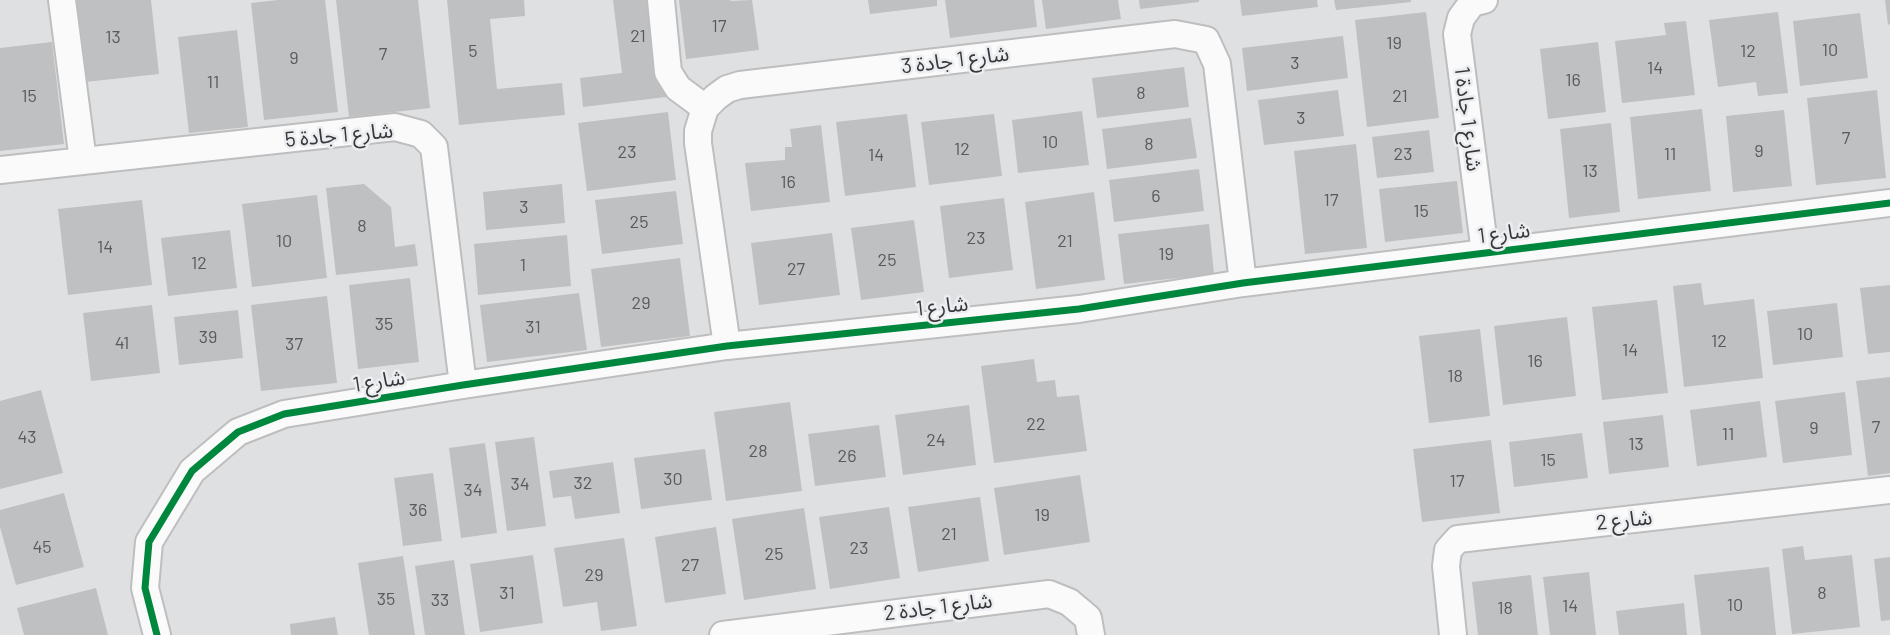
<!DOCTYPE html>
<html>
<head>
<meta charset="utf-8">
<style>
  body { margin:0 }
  canvas { display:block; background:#dfe0e2 }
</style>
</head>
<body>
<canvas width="1890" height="635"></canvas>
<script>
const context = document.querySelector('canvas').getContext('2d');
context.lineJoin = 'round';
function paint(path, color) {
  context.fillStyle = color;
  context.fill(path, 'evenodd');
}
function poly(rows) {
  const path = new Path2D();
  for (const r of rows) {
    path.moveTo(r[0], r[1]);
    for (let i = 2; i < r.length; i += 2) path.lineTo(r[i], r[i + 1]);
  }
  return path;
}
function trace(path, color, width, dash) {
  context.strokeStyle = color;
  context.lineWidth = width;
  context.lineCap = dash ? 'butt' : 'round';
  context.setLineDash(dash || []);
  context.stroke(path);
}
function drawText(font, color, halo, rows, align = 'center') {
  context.font = font + ' Barlow,"Noto Sans Arabic",sans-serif';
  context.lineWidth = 5;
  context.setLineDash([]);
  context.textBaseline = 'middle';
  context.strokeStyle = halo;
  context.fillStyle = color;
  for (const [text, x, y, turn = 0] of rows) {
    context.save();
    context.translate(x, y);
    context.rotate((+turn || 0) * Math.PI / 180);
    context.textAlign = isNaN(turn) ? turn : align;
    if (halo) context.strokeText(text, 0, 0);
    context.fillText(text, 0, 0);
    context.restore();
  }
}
const building = poly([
  [67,0,151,0,159,74,76,83],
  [278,0,325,0,338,112,264,120,251,3],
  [336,0,418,0,430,108,349,117],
  [447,0,524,0,525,16,490,19,497,89,562,83,565,115,459,125],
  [613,0,654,0,666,97,583,107,580,78,622,73],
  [679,0,730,0,731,1,752,0,759,50,686,59],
  [868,0,937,0,937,6,870,14],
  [945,0,1034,0,1037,27,950,38],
  [1042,0,1118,0,1121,19,1046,29],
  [1139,0,1199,0,1199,2,1140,9],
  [1240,0,1317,0,1318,7,1242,16],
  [1334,0,1411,0,1411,2,1336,10],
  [1885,0,1890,0,1890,24,1888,25],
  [1426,12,1439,118,1367,127,1355,20],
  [1778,12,1788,93,1758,96,1756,82,1718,87,1709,20],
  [1860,13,1868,78,1800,86,1793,21],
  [1686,21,1695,95,1622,103,1615,41,1666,35,1664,23],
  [237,30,248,127,189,133,178,37],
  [1343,36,1348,78,1247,91,1242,48],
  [52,42,64,144,0,151,0,48],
  [1598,42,1606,112,1548,119,1540,49],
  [1184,67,1189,107,1097,118,1092,78],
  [1338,90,1344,136,1264,145,1258,100],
  [1877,90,1886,178,1816,185,1807,98],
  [1702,109,1711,191,1638,199,1630,117],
  [1784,110,1792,186,1733,192,1726,116],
  [1082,111,1089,165,1018,173,1012,120],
  [668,112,676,180,587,191,578,123],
  [907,114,916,187,845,196,836,122],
  [994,114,1002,176,929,185,921,122],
  [1191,118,1197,158,1107,169,1102,129],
  [1611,123,1620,212,1569,218,1560,129],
  [821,125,830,202,751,211,745,163,785,160,785,147,792,147,790,129],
  [1429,130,1434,172,1377,178,1372,137],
  [1356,144,1367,248,1305,254,1294,151],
  [1199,169,1204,211,1114,222,1109,180],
  [1457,181,1463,233,1385,242,1379,189],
  [364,184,391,207,395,247,415,244,418,266,336,275,326,188],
  [562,184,565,223,486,230,483,192],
  [676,191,683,244,602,254,595,200],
  [1094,192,1105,280,1036,289,1025,202],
  [317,195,327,278,252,287,242,204],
  [1004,198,1013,270,949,278,940,206],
  [142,200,152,285,68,295,58,209],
  [914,220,924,292,861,300,851,228],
  [1209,224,1214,274,1124,284,1118,234],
  [230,230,237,288,168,296,161,238],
  [832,233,840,295,759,305,751,243],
  [567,235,571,286,478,295,474,244],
  [680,258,690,336,601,347,591,269],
  [410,278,419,362,358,369,349,285],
  [1701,283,1704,305,1754,299,1763,378,1684,387,1673,286],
  [1890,285,1890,352,1868,354,1860,288],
  [579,293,587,350,487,362,480,305],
  [327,296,337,383,261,391,251,305],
  [1657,300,1668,393,1602,400,1592,307],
  [1837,303,1843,357,1773,365,1767,311],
  [152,305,160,373,91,381,83,313],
  [238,310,243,358,179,365,174,317],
  [1567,317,1576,396,1503,405,1494,326],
  [1480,329,1490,416,1429,423,1419,336],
  [1034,359,1037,382,1055,380,1057,397,1079,395,1087,451,994,463,981,366],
  [1890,377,1890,473,1868,476,1856,381],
  [41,390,63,473,0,489,0,401],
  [1845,392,1852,455,1783,463,1775,401],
  [1760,401,1767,457,1697,466,1690,410],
  [790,402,802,491,726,501,714,412],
  [969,405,976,465,903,475,895,415],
  [1663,415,1669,467,1609,474,1603,422],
  [879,425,886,477,815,486,808,434],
  [1582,433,1588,478,1514,487,1509,442],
  [534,437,546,526,507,531,495,442],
  [1491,440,1500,513,1422,522,1413,449],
  [485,443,497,533,461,538,449,448],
  [705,449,712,500,641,509,634,458],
  [613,462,620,513,575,519,571,496,553,498,549,471],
  [433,473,442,541,403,546,394,478],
  [1080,475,1090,542,1004,555,994,488],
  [64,493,84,567,16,585,0,527,0,510],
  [980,497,989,561,918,572,908,507],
  [889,507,900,578,830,589,819,517],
  [804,508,816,589,744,600,732,519],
  [716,527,726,594,665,603,655,537],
  [624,538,637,626,601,631,597,602,563,607,554,548],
  [1803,546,1805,560,1852,555,1860,627,1792,634,1782,549],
  [533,555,543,623,480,632,470,564],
  [403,556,415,635,369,635,358,563],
  [1890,557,1890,620,1881,621,1874,559],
  [454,560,465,635,425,635,415,566],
  [1769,567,1776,635,1701,635,1694,575],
  [1589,572,1596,635,1550,635,1543,577],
  [1531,575,1538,635,1478,635,1472,582],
  [96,588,108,635,24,635,17,608],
  [1684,603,1687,635,1619,635,1616,611],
  [335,617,338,635,291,635,290,624]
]);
const minor = poly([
  [62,0,83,161],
  [661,0,668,72,678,88,705,108],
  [1484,0,1472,3,1461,18,1457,34,1485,253],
  [0,170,395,127,421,134,434,147,463,385],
  [727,346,698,143,698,131,705,108,716,97,727,89,740,85,1175,34,1206,40,1217,64,1243,283],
  [157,635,145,588,149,542,192,471,238,432,284,414,463,385,727,346,1079,309,1243,283,1890,203],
  [723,635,1049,594,1069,602,1088,618,1091,635],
  [1453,635,1446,566,1448,550,1458,539,1890,490]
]);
const cycleway = poly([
  [157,635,145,588,149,542,192,471,238,432,284,414,463,385,727,346,1079,309,1243,283,1890,203]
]);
const numberNames = [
  ["17",719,26],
  ["21",638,36],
  ["13",113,37],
  ["19",1394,43],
  ["10",1830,50],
  ["5",473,51],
  ["12",1748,51],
  ["7",383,54],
  ["9",294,58],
  ["3",1295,63],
  ["14",1655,68],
  ["16",1573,80],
  ["11",213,82],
  ["8",1141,93],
  ["15",29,96],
  ["21",1400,96],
  ["3",1301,118],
  ["7",1846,138],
  ["10",1050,142],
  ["8",1149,144],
  ["12",962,149],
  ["9",1759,151],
  ["23",627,152],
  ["23",1403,154],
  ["11",1670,154],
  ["14",876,155],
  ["13",1590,171],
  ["16",788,182],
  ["6",1156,196],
  ["17",1331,200],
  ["3",524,207],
  ["15",1421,211],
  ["25",639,222],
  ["8",362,226],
  ["23",976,238],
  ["10",284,241],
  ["21",1065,241],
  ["14",105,247],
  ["19",1166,254],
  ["25",887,260],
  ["12",199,263],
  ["1",523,265],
  ["27",796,269],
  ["29",641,303],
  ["35",384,324],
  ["31",533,327],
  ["10",1805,334],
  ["39",208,337],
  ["12",1719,341],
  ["41",122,343],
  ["37",294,344],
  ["14",1630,350],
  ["16",1535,361],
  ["18",1455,376],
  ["22",1036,424],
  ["7",1876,427],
  ["9",1814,428],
  ["11",1728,434],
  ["43",27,437],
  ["24",936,440],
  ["13",1636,444],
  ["28",758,451],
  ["26",847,456],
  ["15",1548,460],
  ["30",673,479],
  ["17",1457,481],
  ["32",583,483],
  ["34",520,484],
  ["34",473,490],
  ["36",418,510],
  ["19",1042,515],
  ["21",949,534],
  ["45",42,547],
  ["23",859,548],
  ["25",774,554],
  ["27",690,565],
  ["29",594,575],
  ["31",507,593],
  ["8",1822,593],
  ["35",386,599],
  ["33",440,600],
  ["10",1735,605],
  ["14",1570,606],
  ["18",1505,608]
];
const streetNames = [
  ["شارع 1 جادة 3",955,60,-7],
  ["شارع 1 جادة 1",1468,119,83],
  ["شارع 1 جادة 5",339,135,-5],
  ["شارع 1",1504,233,-7],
  ["شارع 1",942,306,-6],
  ["شارع 1",379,381,-9],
  ["شارع 2",1624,520,-6],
  ["شارع 1 جادة 2",938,607,-7]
];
paint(building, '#bfc0c1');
trace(minor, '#bebebf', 30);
trace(minor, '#fafafb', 26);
trace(cycleway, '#00873e', 7);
drawText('18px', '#595a5b', null, numberNames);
drawText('21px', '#373839', '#ebedf0', streetNames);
</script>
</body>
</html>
